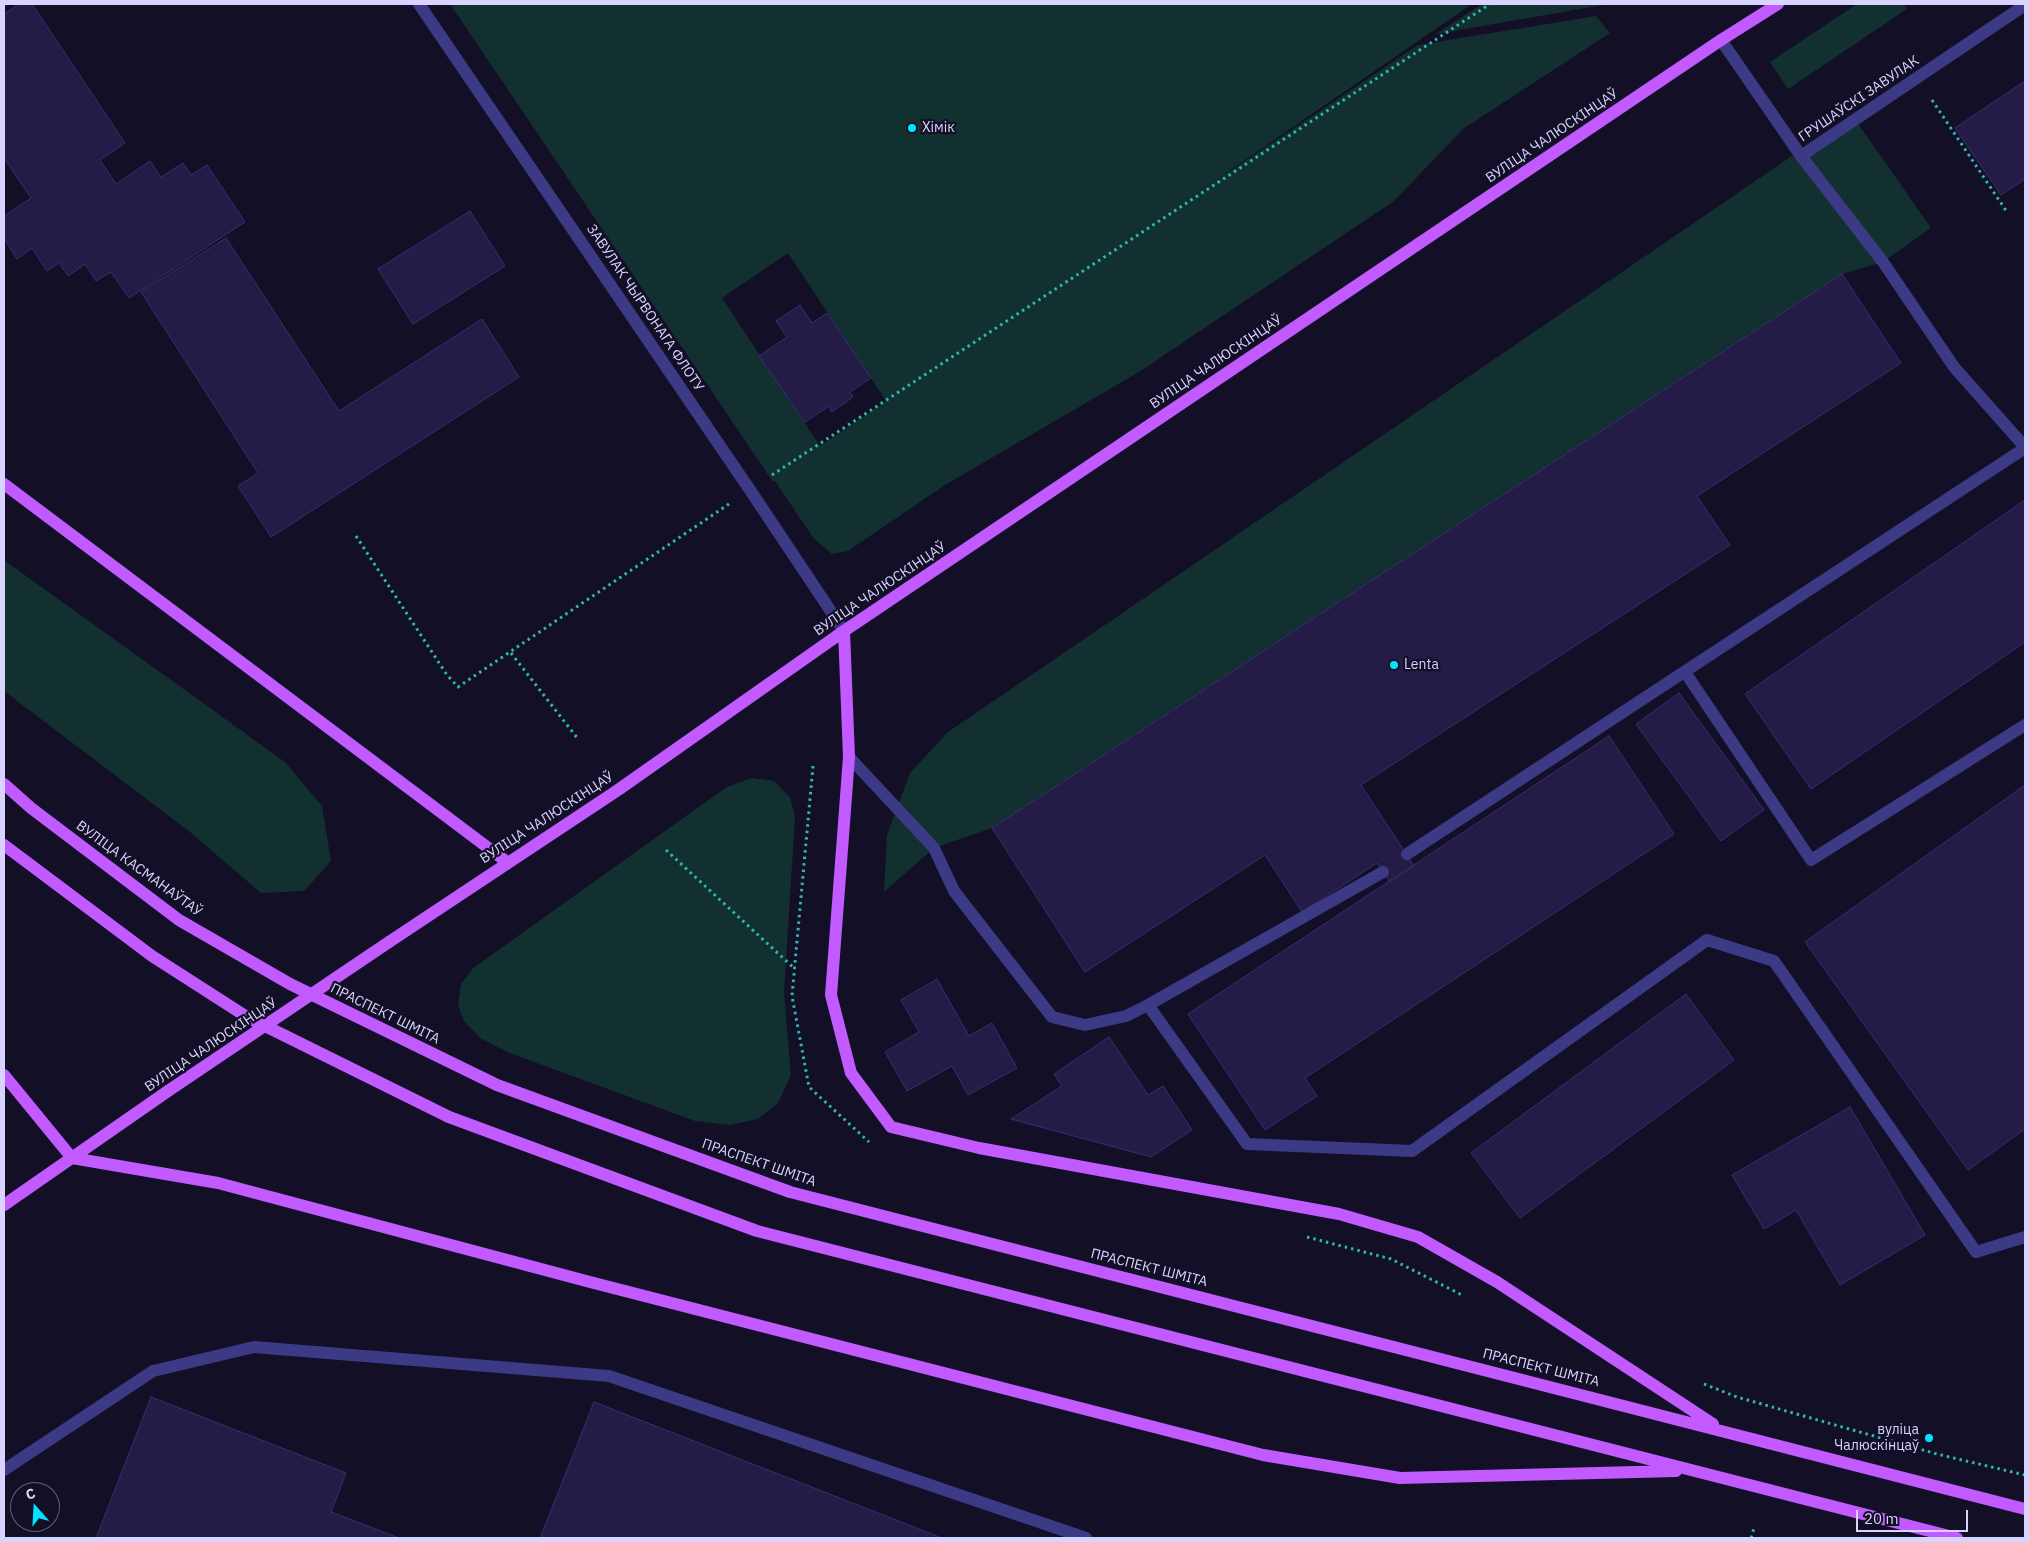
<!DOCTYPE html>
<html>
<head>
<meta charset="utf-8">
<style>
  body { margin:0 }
  #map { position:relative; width:2029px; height:1542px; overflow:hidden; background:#130f26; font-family:"IBM Plex Sans",sans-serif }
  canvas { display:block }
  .frame { position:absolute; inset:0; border:5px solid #d9d4ff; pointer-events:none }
  .north { position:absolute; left:10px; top:1482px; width:50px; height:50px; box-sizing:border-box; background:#130f26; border:1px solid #625e7d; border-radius:50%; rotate:341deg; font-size:14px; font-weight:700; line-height:20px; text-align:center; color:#d9d4ff }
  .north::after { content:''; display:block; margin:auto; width:18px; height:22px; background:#00e5ff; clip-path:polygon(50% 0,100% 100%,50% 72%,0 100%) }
  .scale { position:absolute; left:1856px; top:1510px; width:112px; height:22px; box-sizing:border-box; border:2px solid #d9d4ff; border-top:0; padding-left:6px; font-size:15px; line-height:18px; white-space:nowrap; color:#d9d4ff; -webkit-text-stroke:4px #130f26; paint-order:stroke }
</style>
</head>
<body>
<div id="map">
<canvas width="2029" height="1542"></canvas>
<div class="frame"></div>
<div class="north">С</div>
<div class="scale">20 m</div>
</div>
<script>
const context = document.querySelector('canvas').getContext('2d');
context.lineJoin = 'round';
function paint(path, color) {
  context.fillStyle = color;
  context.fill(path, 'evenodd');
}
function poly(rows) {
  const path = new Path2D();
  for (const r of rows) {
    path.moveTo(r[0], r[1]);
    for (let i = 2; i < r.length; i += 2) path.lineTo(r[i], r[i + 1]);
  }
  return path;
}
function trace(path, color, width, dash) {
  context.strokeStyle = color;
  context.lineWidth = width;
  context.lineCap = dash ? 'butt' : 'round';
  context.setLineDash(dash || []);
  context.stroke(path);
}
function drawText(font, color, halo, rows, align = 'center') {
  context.font = font + ' "IBM Plex Sans",sans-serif';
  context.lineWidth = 4.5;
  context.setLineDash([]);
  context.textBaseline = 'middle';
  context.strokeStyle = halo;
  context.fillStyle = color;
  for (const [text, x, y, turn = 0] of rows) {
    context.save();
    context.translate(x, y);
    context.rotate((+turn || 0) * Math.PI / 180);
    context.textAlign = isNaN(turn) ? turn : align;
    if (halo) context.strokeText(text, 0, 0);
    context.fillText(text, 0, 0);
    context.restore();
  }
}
const green = poly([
  [450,4,1472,4,1184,202,1418,45,1596,16,1610,33,1463,129,1394,201,1139,372,945,485,848,551,832,554,814,539,775,481,773,482],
  [788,253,886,401,820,446,722,298],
  [1482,4,1609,4,1436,34],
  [1857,4,1904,4,1907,9,1788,89,1770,62],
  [1852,115,1931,228,1883,262,1842,274,992,828,934,848,884,892,887,835,910,773,948,732],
  [4,560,285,762,322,806,331,861,304,891,261,893,190,832,4,691],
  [752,778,774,781,790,797,795,817,784,993,791,1075,778,1103,758,1119,730,1125,695,1121,507,1052,480,1038,464,1021,458,1005,461,984,473,968,704,803,727,787]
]);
const building = poly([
  [19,4,32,4,125,143,100,160,116,184,150,161,161,177,183,163,191,175,207,165,245,222,129,298,111,272,96,281,85,264,68,276,59,263,47,271,32,248,17,259,4,238,4,216,31,198,4,158,4,14,19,4],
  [2025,81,2025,179,2001,195,1955,128,2025,81],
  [470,211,505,266,413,324,378,269,470,211],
  [226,238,339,411,482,319,519,377,271,537,238,486,258,473,141,292,226,238],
  [1842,274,1901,363,1697,496,1730,545,1361,785,1414,866,1390,882,1377,863,1302,912,1265,855,1085,972,992,828,1842,274],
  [800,305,812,323,827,313,871,378,850,392,853,397,832,412,829,406,805,422,759,356,787,337,776,321,800,305],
  [2025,500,2025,642,1811,789,1745,694,2025,500],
  [1679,693,1764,810,1721,841,1636,724,1679,693],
  [1609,736,1674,834,1305,1078,1317,1096,1265,1130,1188,1014,1609,736],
  [2025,785,2025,1129,1968,1170,1805,942,2025,785],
  [937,979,969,1036,992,1023,1017,1068,968,1095,952,1066,907,1091,885,1052,919,1032,901,1000,937,979],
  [1686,994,1734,1060,1520,1218,1471,1153,1686,994],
  [1109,1037,1148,1095,1163,1086,1192,1130,1151,1157,1011,1119,1062,1086,1054,1074,1109,1037],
  [1850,1107,1925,1235,1840,1285,1796,1210,1764,1229,1732,1175,1850,1107],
  [151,1397,346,1473,331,1512,399,1538,96,1538,151,1397],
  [594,1402,942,1538,540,1538,594,1402]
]);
const path = poly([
  [1932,100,2007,212],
  [772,475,1490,4],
  [356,536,447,675,458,687,729,504],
  [511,653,578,739],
  [813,766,792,996,809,1087,869,1142],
  [666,850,795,969],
  [1307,1237,1391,1259,1462,1295],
  [1704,1384,1737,1397,1937,1454,2025,1475],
  [1751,1538,1754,1528]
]);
const service = poly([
  [1801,156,1883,262,1954,367,2025,447],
  [1685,672,1811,860,2025,725],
  [849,757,934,848,954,891,1052,1017,1085,1025,1126,1016,1148,1005,1383,872],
  [1407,854,2025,448],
  [1148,1005,1247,1144,1412,1151,1707,940,1774,961,1976,1252,2025,1237],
  [4,1470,153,1371,254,1347,609,1376,1086,1538]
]);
const minor = poly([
  [419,4,750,490,844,631],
  [1721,40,1801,156,2025,5]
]);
const primary = poly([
  [4,484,507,862],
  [844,631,849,757,831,995,851,1073,891,1127,979,1148,1339,1214,1418,1237,1497,1282,1713,1424],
  [4,784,31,808,179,920,290,984,497,1085,790,1192,2025,1509],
  [4,845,152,956,247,1017,449,1117,757,1231,1957,1538],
  [389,942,618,790,844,631,1721,40,1778,4],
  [4,1075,72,1158,218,1183,590,1282,1263,1455,1400,1478,1676,1471],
  [4,1205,168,1091]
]);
const primaryBridge = poly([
  [168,1091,389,942]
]);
const markers = [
  [912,128,5,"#00e5ff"],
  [1394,665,5,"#00e5ff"],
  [1929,1438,5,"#00e5ff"]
];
const streetNames = [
  ["ГРУШАЎСКІ ЗАВУЛАК",1859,99,-34],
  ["ВУЛІЦА ЧАЛЮСКІНЦАЎ",1552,136,-34],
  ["ЗАВУЛАК ЧЫРВОНАГА ФЛОТУ",645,308,56],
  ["ВУЛІЦА ЧАЛЮСКІНЦАЎ",1216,362,-34],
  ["ВУЛІЦА ЧАЛЮСКІНЦАЎ",880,589,-34],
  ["ВУЛІЦА ЧАЛЮСКІНЦАЎ",547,818,-33],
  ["ВУЛІЦА КАСМАНАЎТАЎ",139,869,36],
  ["ПРАСПЕКТ ШМІТА",385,1014,26],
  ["ВУЛІЦА ЧАЛЮСКІНЦАЎ",211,1045,-34],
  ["ПРАСПЕКТ ШМІТА",759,1163,19],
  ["ПРАСПЕКТ ШМІТА",1149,1268,14],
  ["ПРАСПЕКТ ШМІТА",1541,1368,14]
];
const poiNames = [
  ["Хімік",922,128],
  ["Lenta",1404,665],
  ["вуліца",1919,1430,"right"],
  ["Чалюскінцаў",1919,1446,"right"]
];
paint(green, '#12302f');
paint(building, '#241b47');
trace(building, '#3b2d73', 1);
trace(path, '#2fb8b0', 3, [2.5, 4]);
trace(service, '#3d3a85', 12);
trace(minor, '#3d3a85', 12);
trace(primary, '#c25bff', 12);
trace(primaryBridge, '#c25bff', 12);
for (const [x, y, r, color] of markers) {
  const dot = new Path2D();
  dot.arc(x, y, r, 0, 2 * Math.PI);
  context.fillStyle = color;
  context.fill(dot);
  trace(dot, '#130f26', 2);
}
drawText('14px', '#d9d4ff', '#130f26', streetNames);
drawText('14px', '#d9d4ff', '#130f26', poiNames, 'left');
</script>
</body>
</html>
